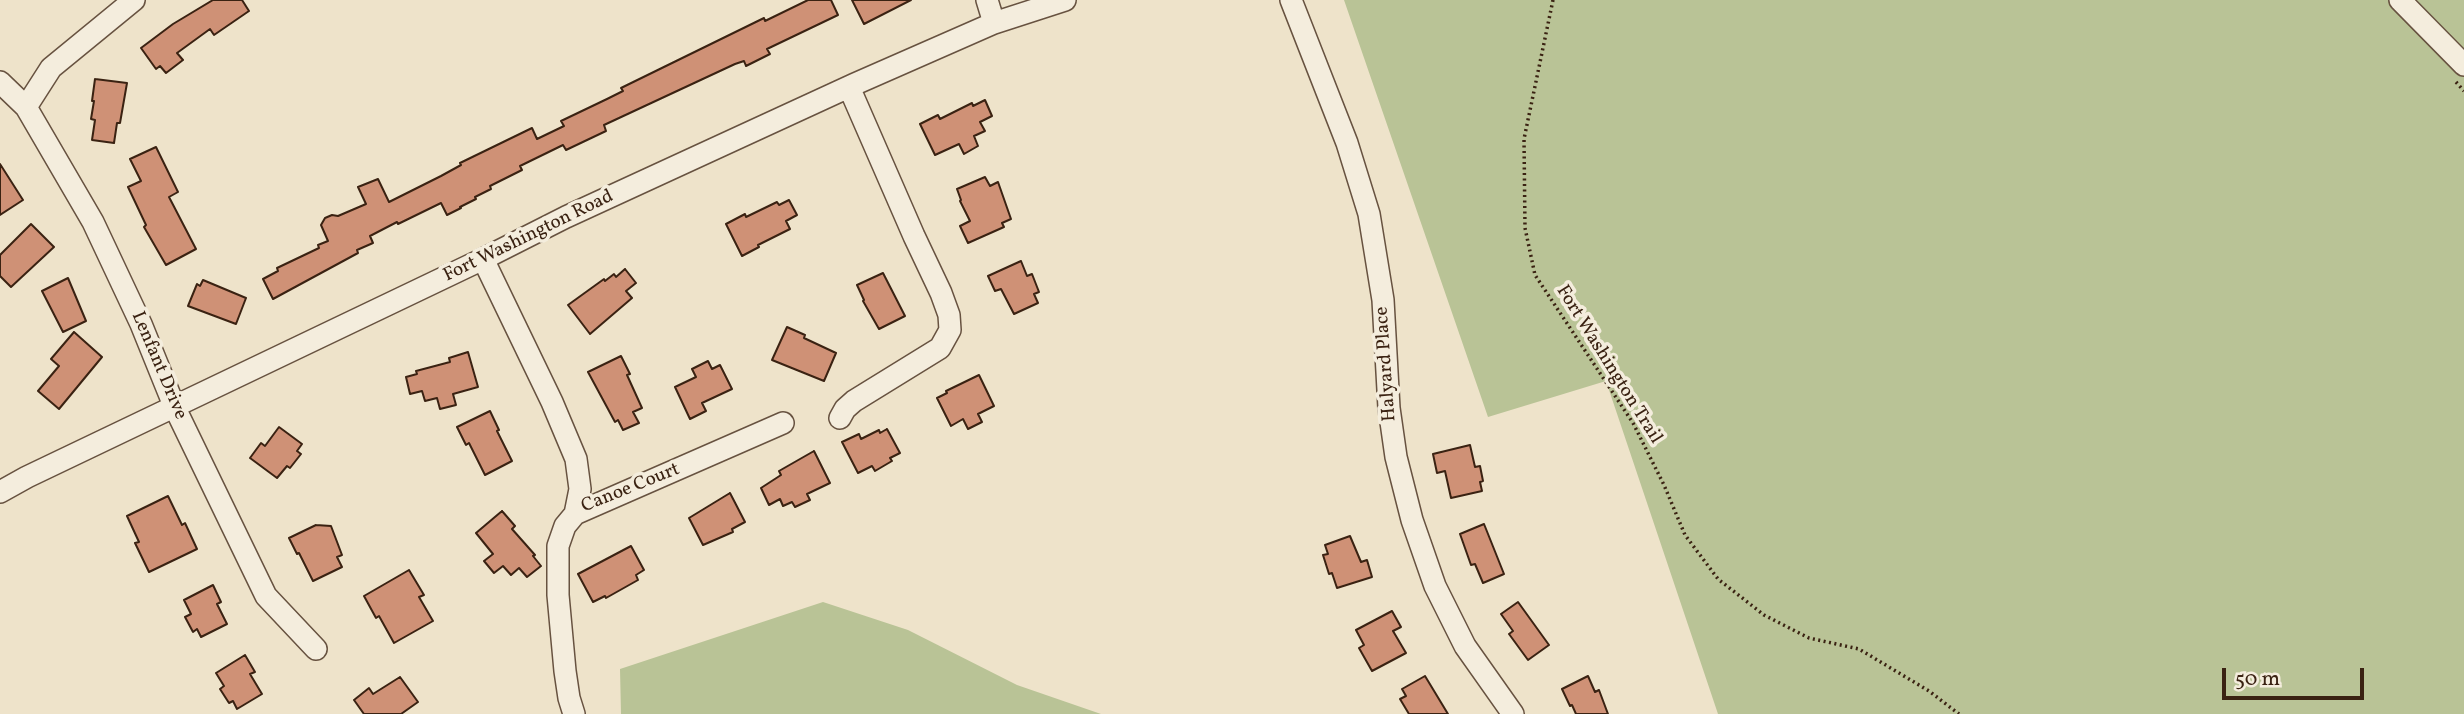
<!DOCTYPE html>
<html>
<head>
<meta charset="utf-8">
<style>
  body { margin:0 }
  #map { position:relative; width:2464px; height:714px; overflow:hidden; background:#eee3ca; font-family:Vollkorn,serif }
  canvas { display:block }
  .scale { position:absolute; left:2222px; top:668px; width:142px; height:32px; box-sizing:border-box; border:4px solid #3a2212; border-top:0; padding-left:9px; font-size:21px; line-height:24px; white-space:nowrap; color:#3a2212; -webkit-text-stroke:5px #f4eddd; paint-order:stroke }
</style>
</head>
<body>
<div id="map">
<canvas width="2464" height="714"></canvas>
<div class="scale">50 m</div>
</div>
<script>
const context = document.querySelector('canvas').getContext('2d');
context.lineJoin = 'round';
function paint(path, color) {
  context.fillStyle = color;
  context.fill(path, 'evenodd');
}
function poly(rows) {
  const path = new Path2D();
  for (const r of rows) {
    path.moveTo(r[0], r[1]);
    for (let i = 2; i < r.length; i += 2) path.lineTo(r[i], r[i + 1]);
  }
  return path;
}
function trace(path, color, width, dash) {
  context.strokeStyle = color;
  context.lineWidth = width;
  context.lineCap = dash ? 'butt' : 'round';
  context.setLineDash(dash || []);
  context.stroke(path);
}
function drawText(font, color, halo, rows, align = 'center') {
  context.font = font + ' Vollkorn,serif';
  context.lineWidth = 7;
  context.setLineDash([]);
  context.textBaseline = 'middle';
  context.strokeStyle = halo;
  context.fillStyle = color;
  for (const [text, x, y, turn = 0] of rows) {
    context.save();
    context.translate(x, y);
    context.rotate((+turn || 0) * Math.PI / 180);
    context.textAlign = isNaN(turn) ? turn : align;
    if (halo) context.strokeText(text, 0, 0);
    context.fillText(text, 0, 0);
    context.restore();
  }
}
const green = poly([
  [1344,0,2464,0,2464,714,1718,714,1606,381,1488,417],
  [823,602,908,630,1017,685,1101,714,621,714,620,669]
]);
const building = poly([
  [213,0,242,0,249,11,214,35,210,29,177,53,183,60,166,73,160,66,156,69,141,48,173,24,213,0],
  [808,0,831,0,838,15,767,49,770,54,746,66,744,61,735,64,604,125,606,131,566,150,563,145,520,166,522,170,490,186,491,189,475,197,476,199,460,207,461,208,447,215,441,203,398,224,397,222,370,236,373,243,357,250,358,253,273,299,263,279,278,271,277,268,319,248,318,245,328,241,321,225,325,218,332,215,338,216,366,204,358,187,378,179,389,202,441,176,461,165,460,163,532,128,537,139,564,126,561,121,607,99,623,91,621,88,764,18,765,21,808,0],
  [852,0,911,0,864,24,852,0],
  [95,79,127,83,120,123,117,123,114,143,92,140,95,120,91,119,94,101,92,101,95,79],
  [985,100,992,116,980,122,985,131,974,136,978,146,964,154,959,144,935,155,920,124,938,115,940,119,972,103,973,106,985,100],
  [156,147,178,192,169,197,196,249,166,265,144,227,146,225,128,187,141,181,130,159,156,147],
  [0,164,23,200,0,215,0,164],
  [985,177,990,186,998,182,1011,219,1002,223,1004,227,968,243,960,226,970,221,960,201,961,200,957,189,985,177],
  [789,200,797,215,786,221,790,229,758,245,759,247,742,256,726,224,745,214,746,217,777,202,779,205,789,200],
  [31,224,54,247,11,287,0,276,0,255,31,224],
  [1021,261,1027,276,1032,274,1039,292,1034,294,1038,303,1014,314,1001,289,995,291,988,276,1021,261],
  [625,269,636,283,626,291,632,298,590,334,568,305,604,279,605,281,614,274,616,277,625,269],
  [883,273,905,316,879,329,863,301,864,300,857,285,883,273],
  [68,278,86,321,63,332,42,291,68,278],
  [203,280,246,298,236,324,188,306,197,284,200,286,203,280],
  [787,327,805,335,804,338,836,353,824,381,772,360,787,327],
  [74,332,102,357,59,409,38,391,59,366,51,359,74,332],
  [468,352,478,387,453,394,456,405,440,409,437,398,425,401,422,391,410,394,406,377,417,374,416,371,450,362,449,358,468,352],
  [621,356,630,374,627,375,642,408,633,412,639,423,623,430,618,420,615,422,588,372,621,356],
  [708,361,712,369,720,365,732,389,702,403,706,411,690,419,675,387,696,377,692,369,708,361],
  [979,375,994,406,978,414,982,422,968,429,963,419,951,426,937,398,947,393,946,391,979,375],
  [490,411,499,430,497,431,512,461,485,475,469,443,466,445,457,427,490,411],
  [279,427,302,444,297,451,301,454,290,468,287,466,277,478,250,458,261,443,265,446,279,427],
  [887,429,900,453,890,458,892,461,875,471,872,466,858,473,842,442,859,434,861,439,879,430,880,433,887,429],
  [1470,445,1475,467,1480,466,1483,481,1480,482,1482,491,1451,498,1445,471,1437,473,1433,454,1470,445],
  [814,451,830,483,807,494,810,500,795,507,792,502,783,506,780,499,769,505,761,488,781,475,779,471,814,451],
  [730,493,745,522,732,529,733,532,703,545,689,518,730,493],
  [168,496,182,525,185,523,197,549,149,572,135,543,139,542,127,516,168,496],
  [502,511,515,526,512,529,535,555,533,556,541,566,527,577,519,568,511,575,503,566,494,573,484,561,493,554,476,533,502,511],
  [1484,524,1504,574,1483,583,1475,564,1471,565,1460,534,1484,524],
  [316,525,331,526,342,555,337,557,342,567,313,581,299,553,297,554,289,538,316,525],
  [1350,536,1361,562,1367,560,1372,577,1337,588,1332,573,1329,574,1323,555,1328,554,1325,545,1350,536],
  [631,546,644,570,636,575,638,580,606,598,605,596,593,602,578,574,631,546],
  [409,570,424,595,419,597,433,621,394,643,379,616,376,618,364,596,409,570],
  [213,585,221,602,217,604,227,624,201,637,197,629,193,632,185,617,191,614,184,600,213,585],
  [1518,602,1549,645,1528,660,1509,634,1513,631,1501,614,1518,602],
  [1392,611,1401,627,1393,631,1406,653,1372,671,1359,648,1364,645,1356,630,1392,611],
  [245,655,255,672,250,674,262,694,237,709,233,701,229,703,220,689,224,686,216,673,245,655],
  [1425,676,1448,714,1409,714,1400,699,1406,696,1402,689,1425,676],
  [1588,676,1595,692,1599,690,1608,714,1576,714,1572,705,1570,706,1562,689,1588,676],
  [400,677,418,702,401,714,364,714,354,700,369,688,373,694,400,677]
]);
const path = poly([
  [1553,0,1524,139,1525,228,1535,275,1633,423,1664,485,1685,535,1718,579,1764,615,1809,638,1859,649,1929,691,1959,714],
  [2456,82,2464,91]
]);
const minor = poly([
  [987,0,994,23],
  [1291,0,1347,143,1369,214,1383,300,1389,408,1396,457,1412,520,1435,586,1465,646,1513,714],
  [2400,0,2464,65],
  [0,82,26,107,93,222,141,324,175,408,266,596,316,649],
  [26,107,51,68,134,0],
  [483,259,552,402,576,459,580,489,575,514],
  [840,418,845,409,854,401,940,348,950,330,949,315,941,293,914,236,849,87],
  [0,492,27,477,483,259,566,217,855,84,994,23,1065,0],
  [574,714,569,698,565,671,558,595,558,546,565,526,575,514,783,423]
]);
const streetNames = [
  ["Fort Washington Road",529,237,-26],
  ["Halyard Place",1387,364,-94],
  ["Fort Washington Trail",1608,365,58],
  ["Lenfant Drive",158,366,67],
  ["Canoe Court",631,489,-22]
];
paint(green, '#b9c396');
paint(building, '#cf9176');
trace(building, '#3a2212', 2);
trace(minor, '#675240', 24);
trace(path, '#3a2212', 3.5, [2, 3.5]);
trace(minor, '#f4eddd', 21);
drawText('19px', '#3a2212', '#f4eddd', streetNames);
</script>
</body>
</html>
